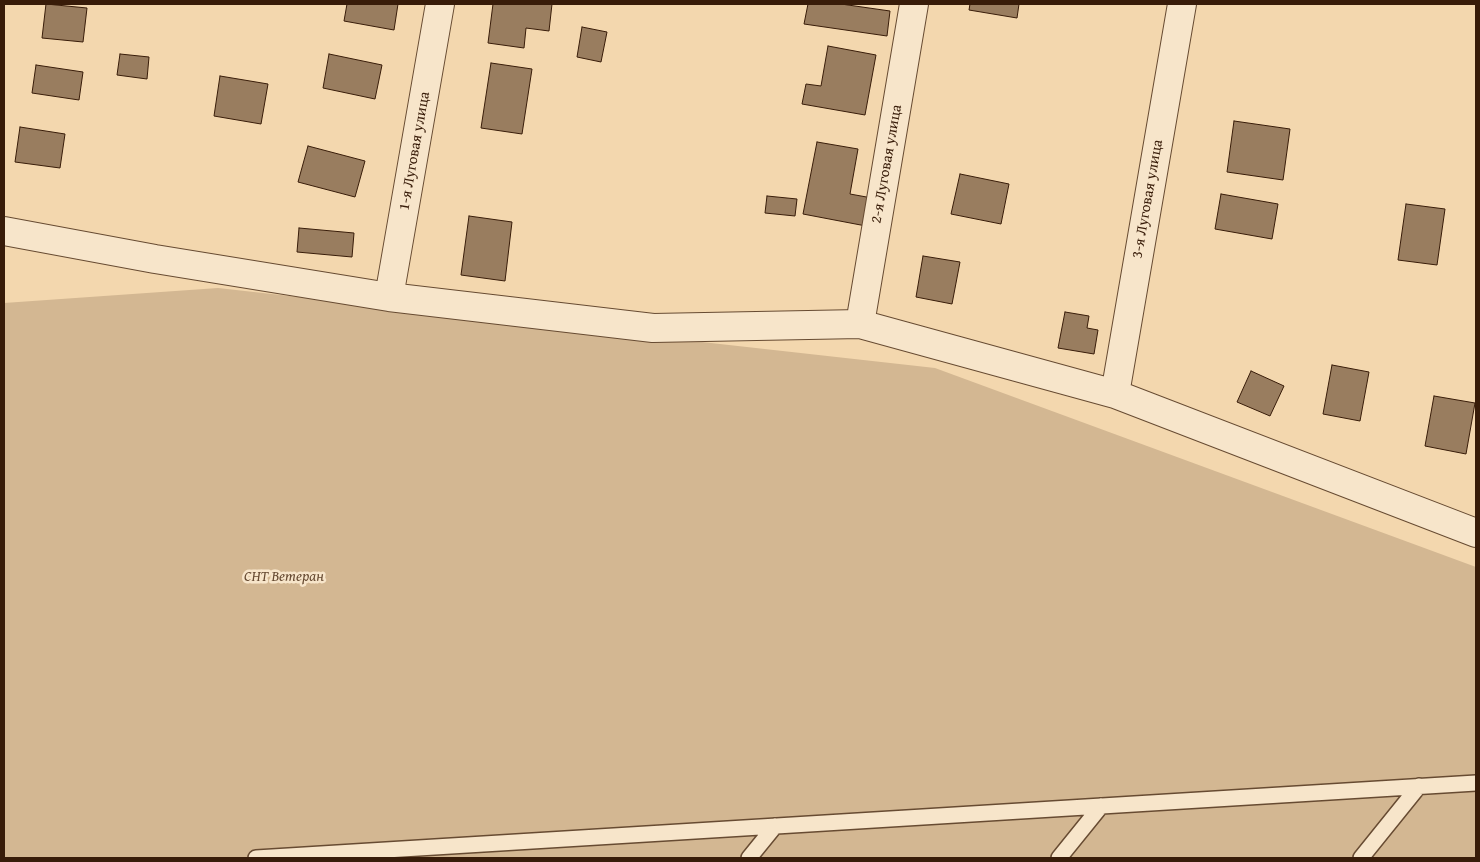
<!DOCTYPE html>
<html>
<head>
<meta charset="utf-8">
<style>
  body { margin:0 }
  #map { position:relative; width:1480px; height:862px; overflow:hidden; background:#f3d7ae; font-family:"Gentium Book Plus",serif }
  canvas { display:block }
  .frame { position:absolute; inset:0; border:5px solid #381c09; pointer-events:none }
</style>
</head>
<body>
<div id="map">
<canvas width="1480" height="862"></canvas>
<div class="frame"></div>
</div>
<script>
const context = document.querySelector('canvas').getContext('2d');
context.lineJoin = 'round';
function paint(path, color) {
  context.fillStyle = color;
  context.fill(path, 'evenodd');
}
function poly(rows) {
  const path = new Path2D();
  for (const r of rows) {
    path.moveTo(r[0], r[1]);
    for (let i = 2; i < r.length; i += 2) path.lineTo(r[i], r[i + 1]);
  }
  return path;
}
function trace(path, color, width, dash) {
  context.strokeStyle = color;
  context.lineWidth = width;
  context.lineCap = dash ? 'butt' : 'round';
  context.setLineDash(dash || []);
  context.stroke(path);
}
function drawText(font, color, halo, rows, align = 'center') {
  context.font = font + ' "Gentium Book Plus",serif';
  context.lineWidth = 5;
  context.setLineDash([]);
  context.textBaseline = 'middle';
  context.strokeStyle = halo;
  context.fillStyle = color;
  for (const [text, x, y, turn = 0] of rows) {
    context.save();
    context.translate(x, y);
    context.rotate((+turn || 0) * Math.PI / 180);
    context.textAlign = isNaN(turn) ? turn : align;
    if (halo) context.strokeText(text, 0, 0);
    context.fillText(text, 0, 0);
    context.restore();
  }
}
const green = poly([
  [218,288,935,368,1476,567,1476,858,4,858,4,303]
]);
const building = poly([
  [46,4,87,8,83,42,42,38,46,4],
  [347,4,398,4,394,30,344,21,347,4],
  [493,4,552,4,549,31,526,28,524,48,488,43,493,4],
  [808,4,841,4,890,11,887,36,804,24,808,4],
  [970,4,1019,4,1017,18,969,10,970,4],
  [582,27,607,32,601,62,577,57,582,27],
  [828,46,876,55,865,115,802,104,806,84,821,86,828,46],
  [120,54,149,57,147,79,117,75,120,54],
  [329,54,382,65,375,99,323,88,329,54],
  [491,63,532,69,522,134,481,128,491,63],
  [36,65,83,72,79,100,32,93,36,65],
  [220,76,268,84,261,124,214,116,220,76],
  [1234,121,1290,129,1283,180,1227,172,1234,121],
  [20,127,65,134,60,168,15,162,20,127],
  [817,142,858,149,850,194,872,198,866,226,803,214,817,142],
  [308,146,365,161,355,197,298,182,308,146],
  [960,174,1009,184,1001,224,951,214,960,174],
  [1221,194,1278,204,1272,239,1215,229,1221,194],
  [767,196,797,199,795,216,765,213,767,196],
  [1406,204,1445,209,1437,265,1398,260,1406,204],
  [469,216,512,222,505,281,461,275,469,216],
  [299,228,354,233,352,257,297,252,299,228],
  [923,256,960,262,952,304,916,297,923,256],
  [1065,312,1089,316,1087,328,1098,330,1094,354,1058,348,1065,312],
  [1332,365,1369,372,1360,421,1323,414,1332,365],
  [1251,371,1284,386,1270,416,1237,402,1251,371],
  [1434,396,1475,403,1466,454,1425,446,1434,396]
]);
const service = poly([
  [256,858,1476,783],
  [749,858,775,826],
  [1059,858,1101,806],
  [1361,858,1419,786]
]);
const minor = poly([
  [4,231,155,259,389,297,653,328,860,324,1115,394,1476,533],
  [389,297,440,4],
  [860,324,914,4],
  [1115,394,1182,4]
]);
const streetNames = [
  ["1-я Луговая улица",415,151,-80],
  ["2-я Луговая улица",887,164,-80],
  ["3-я Луговая улица",1148,199,-80]
];
const parkNames = [
  ["СНТ Ветеран",284,577]
];
paint(green, '#d3b792');
paint(building, '#997d5f');
trace(building, '#381c09', 1);
trace(service, '#674b32', 18);
trace(minor, '#674b32', 30);
trace(service, '#f7e5ca', 15);
trace(minor, '#f7e5ca', 28);
drawText('15px', '#381c09', '#f7e5ca', streetNames);
drawText('italic 15px', '#664a32', '#f7e5ca', parkNames);
</script>
</body>
</html>
